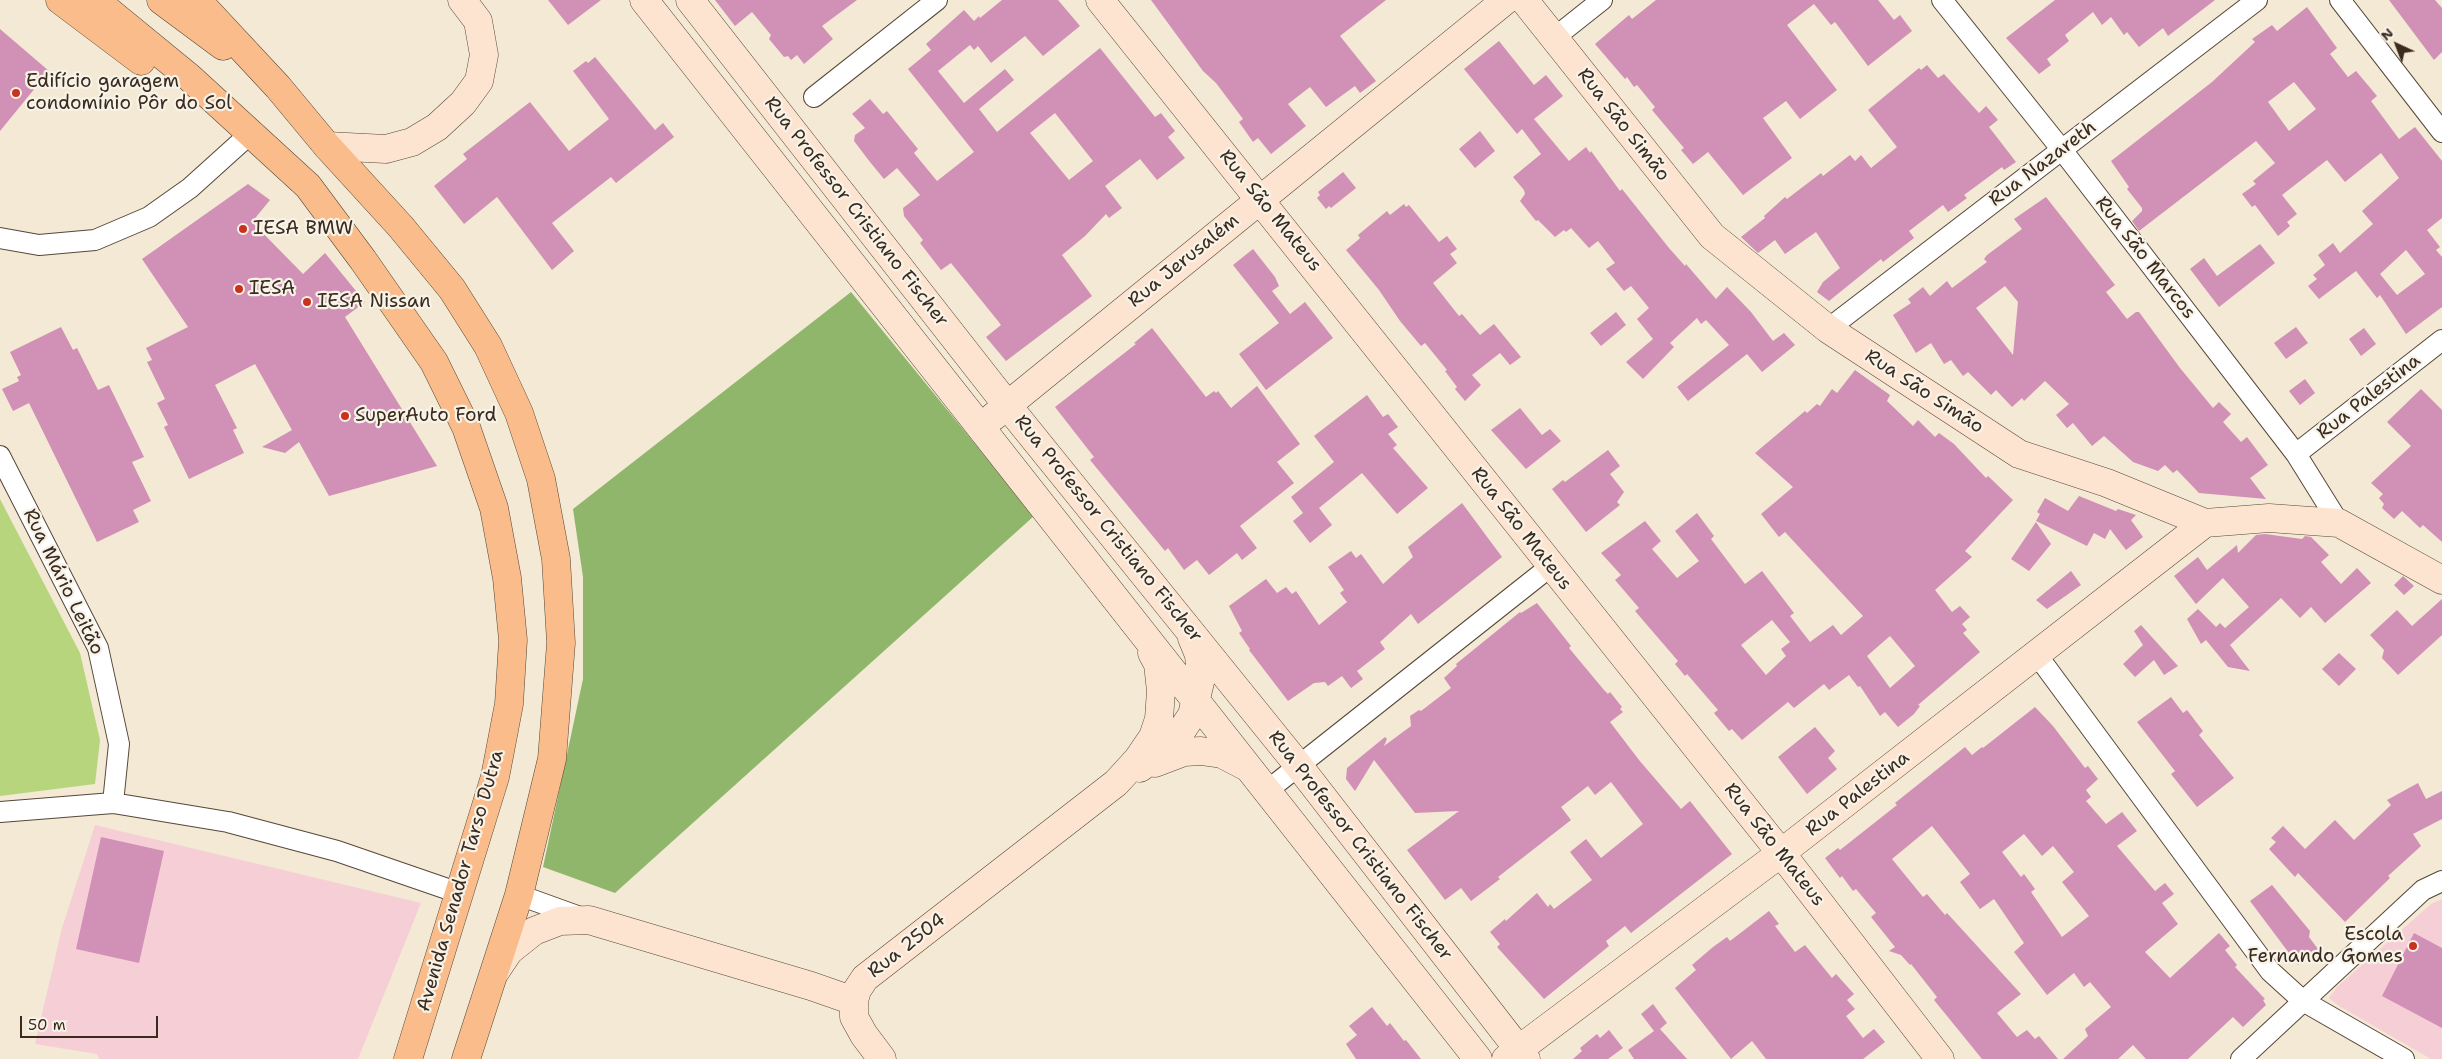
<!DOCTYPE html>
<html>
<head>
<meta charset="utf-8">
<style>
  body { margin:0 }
  #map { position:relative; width:2442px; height:1059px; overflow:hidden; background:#f3e9d4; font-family:"Shantell Sans",sans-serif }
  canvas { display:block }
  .north { position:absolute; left:2372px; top:20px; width:50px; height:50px; -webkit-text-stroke:4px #f7f3e8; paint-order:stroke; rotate:317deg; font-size:14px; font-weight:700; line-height:20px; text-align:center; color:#3b2a1e }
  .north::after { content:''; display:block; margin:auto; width:18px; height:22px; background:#3b2a1e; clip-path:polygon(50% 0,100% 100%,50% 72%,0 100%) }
  .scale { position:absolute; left:20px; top:1016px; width:138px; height:22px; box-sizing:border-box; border:2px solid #3b2a1e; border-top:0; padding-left:6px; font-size:15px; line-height:18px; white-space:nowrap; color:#3b2a1e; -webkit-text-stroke:4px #f7f3e8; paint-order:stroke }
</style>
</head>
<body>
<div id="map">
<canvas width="2442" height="1059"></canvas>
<div class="north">N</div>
<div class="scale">50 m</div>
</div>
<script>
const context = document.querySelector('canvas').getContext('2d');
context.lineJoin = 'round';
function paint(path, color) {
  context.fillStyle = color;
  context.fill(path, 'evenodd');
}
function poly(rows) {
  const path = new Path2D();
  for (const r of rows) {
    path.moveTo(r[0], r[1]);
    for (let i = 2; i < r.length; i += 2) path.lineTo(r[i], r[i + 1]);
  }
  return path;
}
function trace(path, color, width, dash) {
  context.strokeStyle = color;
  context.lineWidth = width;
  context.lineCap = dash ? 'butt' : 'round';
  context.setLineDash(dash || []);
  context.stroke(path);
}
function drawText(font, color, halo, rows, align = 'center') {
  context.font = font + ' "Shantell Sans",sans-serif';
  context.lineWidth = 4.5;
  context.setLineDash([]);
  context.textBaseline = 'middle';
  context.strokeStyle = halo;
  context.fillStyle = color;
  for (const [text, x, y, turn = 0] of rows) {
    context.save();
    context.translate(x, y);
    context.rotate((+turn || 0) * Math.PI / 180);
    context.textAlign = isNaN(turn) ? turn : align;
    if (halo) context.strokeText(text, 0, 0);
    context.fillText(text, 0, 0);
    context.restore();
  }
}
const built = poly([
  [95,825,421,903,358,1059,99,1059,97,1054,35,1044,62,928],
  [2442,899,2442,1059,2431,1059,2339,1006,2329,998,2337,987,2431,904]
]);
const green = poly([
  [0,499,80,653,100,740,95,784,0,796]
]);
const forest = poly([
  [851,292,1034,516,615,893,543,867,583,679,583,577,573,509]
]);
const building = poly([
  [548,0,601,0,568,25],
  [715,0,857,0,822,26,833,39,804,64,797,55,791,60,788,56,784,57,769,39,771,35,752,12,735,26],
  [1002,0,1058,0,1080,26,1043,56,1025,36,991,63,978,46,974,50,970,45,938,71,964,103,1005,69,1014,80,979,109,997,132,1100,48,1155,117,1161,113,1175,131,1168,137,1185,158,1157,180,1140,159,1105,186,1122,208,1109,218,1106,214,1085,236,1062,255,1092,296,1006,361,986,337,1001,325,998,321,951,263,941,270,920,243,923,240,904,216,903,208,920,195,897,168,884,179,870,162,854,141,855,135,865,128,852,114,870,99,883,114,887,111,918,149,914,153,937,181,974,152,908,69,931,50,926,44,964,10,974,21,979,16,980,18],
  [1055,113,1093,161,1069,180,1030,133],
  [1151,0,1386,0,1340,36,1376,81,1360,93,1355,86,1326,107,1310,87,1288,104,1306,126,1271,154,1258,138,1253,142,1239,122,1243,119,1216,83,1203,71],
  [1656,0,1878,0,1894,20,1900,15,1912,31,1868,66,1835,22,1831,25,1814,4,1787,25,1837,90,1800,119,1786,101,1763,118,1792,158,1743,195,1708,152,1693,164,1681,150,1684,148,1652,110,1655,107,1637,85,1634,87,1627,77,1625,79,1595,44,1629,15,1632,19],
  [2055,0,2215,0,2168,36,2163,28,2139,47,2127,32,2124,35,2111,17,2102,25,2093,12,2065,35,2069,41,2047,59,2051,65,2039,74,2006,38],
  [2389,0,2435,0,2442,8,2442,52,2434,60],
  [2307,7,2337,48,2330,54,2348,77,2356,71,2377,96,2371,101,2399,139,2415,127,2442,161,2442,218,2427,230,2440,247,2436,250,2442,257,2442,307,2406,334,2380,295,2377,298,2356,271,2319,299,2308,286,2317,279,2313,275,2325,265,2318,255,2333,243,2340,253,2373,224,2362,211,2399,178,2381,153,2345,182,2327,160,2282,195,2297,214,2287,222,2290,226,2278,236,2255,205,2252,207,2242,194,2256,184,2253,181,2275,163,2256,141,2139,231,2132,221,2142,211,2142,208,2127,189,2129,187,2111,161,2212,82,2255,42,2252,39,2272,25,2277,31],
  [2294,82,2316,109,2289,131,2268,102],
  [2406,250,2425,274,2397,295,2380,274],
  [0,29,49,71,0,131],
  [1499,41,1534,85,1546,75,1563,96,1534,119,1569,161,1586,147,1590,153,1591,151,1620,191,1622,189,1669,248,1685,266,1686,264,1716,299,1727,287,1751,312,1773,341,1784,333,1795,345,1762,372,1747,354,1688,401,1677,387,1729,345,1706,320,1701,324,1697,318,1670,343,1674,347,1643,379,1626,362,1653,339,1637,319,1649,308,1631,286,1624,291,1606,269,1615,263,1598,241,1589,248,1571,228,1566,232,1564,230,1555,237,1538,220,1536,221,1520,201,1525,194,1524,190,1513,177,1541,154,1522,129,1517,134,1464,69],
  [595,57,655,130,663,123,674,137,616,183,611,177,552,223,574,251,552,270,497,197,464,224,434,186,467,159,463,154,530,102,569,151,609,119,573,71,586,61,588,63],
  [1927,65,1938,78,1944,74,1979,113,1986,106,1998,120,1989,127,2016,162,2004,170,2002,167,1964,195,1967,198,1948,212,1943,205,1909,231,1914,238,1883,262,1881,259,1829,301,1817,292,1823,282,1840,268,1816,232,1785,254,1775,240,1758,253,1741,237,1765,218,1764,216,1785,197,1787,199,1821,173,1823,176,1850,155,1855,161,1861,155,1871,168,1897,147,1868,110,1919,68,1921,70],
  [1480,131,1495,151,1475,168,1459,149],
  [1343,172,1356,188,1331,208,1329,206,1326,209,1317,198,1320,195,1318,192],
  [248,184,270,200,252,222,303,274,325,253,365,302,345,317,437,466,329,496,299,442,285,453,262,447,292,430,255,364,215,385,237,428,233,430,244,453,189,479,164,427,168,425,157,403,165,399,147,362,152,360,146,348,188,327,142,259],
  [2046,197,2115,285,2106,292,2127,319,2136,312,2139,312,2180,368,2213,408,2219,402,2231,414,2223,422,2241,442,2247,437,2268,465,2250,478,2266,499,2199,493,2177,470,2173,473,2165,465,2158,471,2133,462,2104,436,2092,446,2073,423,2067,428,2056,415,2069,404,2045,381,2024,401,2022,398,2012,407,1996,390,1991,395,1968,372,1963,376,1951,360,1944,364,1931,343,1916,353,1893,315,1911,303,1908,299,1923,287,1930,296,1947,281,1952,288,1987,262,1984,259,1987,255,2022,229,2014,219],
  [2005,286,2018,302,2013,355,1976,308],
  [1404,204,1406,207,1409,205,1439,242,1447,236,1457,249,1450,254,1457,263,1433,283,1459,316,1462,314,1480,335,1494,324,1521,357,1510,365,1500,353,1472,375,1481,385,1465,401,1455,389,1457,387,1445,371,1447,370,1425,343,1421,346,1400,321,1379,290,1346,250,1358,240,1360,238,1358,235,1387,211,1390,215],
  [2260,244,2275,263,2219,307,2190,269,2204,258,2217,276],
  [1253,249,1275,277,1279,286,1272,291,1290,314,1305,302,1333,338,1266,390,1239,354,1279,323,1233,265],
  [1616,312,1626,325,1601,346,1590,333],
  [61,327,73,350,77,348,98,390,109,385,144,457,132,462,151,501,133,510,139,522,97,542,29,403,13,411,2,389,19,381,17,377,21,375,10,352],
  [2296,327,2308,343,2286,359,2274,343],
  [1152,328,1206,397,1214,391,1216,393,1218,391,1231,408,1257,386,1300,444,1277,462,1294,483,1240,526,1257,548,1242,560,1237,553,1209,575,1197,560,1184,570,1168,548,1165,551,1090,460,1094,457,1055,407,1136,344,1134,343],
  [2364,328,2376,344,2361,356,2349,339],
  [1855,370,1890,395,1887,401,1913,426,1918,420,1935,437,1939,433,1954,444,1986,478,1988,476,2013,500,1965,551,1972,557,1935,590,1952,612,1960,606,1970,617,1962,624,1967,630,1963,633,1980,652,1918,705,1920,706,1914,714,1898,727,1885,712,1880,716,1860,686,1858,687,1849,675,1829,690,1824,684,1794,708,1788,702,1742,740,1732,729,1729,731,1714,713,1718,710,1687,674,1685,676,1675,664,1678,661,1635,611,1639,608,1615,580,1621,575,1601,553,1645,521,1661,541,1652,549,1677,578,1699,561,1675,531,1697,513,1714,536,1711,539,1745,584,1762,571,1794,613,1790,616,1810,642,1833,625,1841,635,1863,616,1785,532,1779,537,1761,514,1793,487,1755,453,1805,411,1807,413,1817,404,1820,406,1832,389,1837,393],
  [1772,620,1790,642,1781,649,1786,656,1766,675,1741,645],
  [1890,636,1915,666,1890,688,1867,656],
  [2305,379,2315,393,2300,405,2289,391],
  [2421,389,2442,410,2442,542,2423,525,2420,528,2402,511,2394,519,2382,508,2384,504,2379,498,2383,494,2371,483,2411,446,2387,422],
  [1367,395,1383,417,1388,414,1398,427,1388,434,1397,445,1393,448,1428,488,1397,514,1362,473,1319,508,1332,525,1310,543,1293,521,1303,513,1291,497,1334,462,1314,436],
  [1520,408,1542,435,1550,429,1561,441,1526,469,1491,430],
  [1608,450,1620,466,1610,474,1624,492,1617,502,1620,505,1586,532,1552,489,1563,480,1565,482],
  [2079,496,2116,511,2118,509,2136,515,2131,520,2143,537,2126,550,2110,529,2105,539,2094,533,2087,546,2036,521,2040,514,2037,512,2045,498,2068,511],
  [1462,503,1502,557,1418,624,1411,614,1380,642,1385,649,1357,671,1363,679,1351,688,1342,676,1328,686,1325,682,1314,683,1288,701,1249,650,1250,649,1239,633,1242,631,1229,606,1266,579,1277,593,1286,587,1292,594,1296,591,1319,625,1347,602,1340,593,1344,590,1328,567,1351,551,1356,558,1361,554,1383,584,1413,557,1408,547],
  [2036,522,2051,544,2029,571,2011,559],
  [2265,534,2302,539,2305,536,2311,537,2329,555,2321,562,2341,584,2357,568,2371,583,2325,623,2311,607,2300,618,2281,598,2230,645,2250,671,2228,667,2206,640,2201,644,2187,619,2198,609,2216,627,2220,623,2225,628,2249,607,2223,578,2196,604,2174,576,2198,557,2207,570,2237,545,2238,553,2256,535],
  [2071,571,2081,585,2047,609,2036,600],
  [2403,576,2414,586,2404,595,2394,585],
  [2442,599,2442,635,2398,675,2382,658,2384,650,2370,635,2397,610,2412,626],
  [1537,603,1571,646,1569,648,1604,690,1608,694,1610,692,1622,707,1620,709,1623,712,1610,722,1639,760,1681,809,1690,801,1732,854,1631,933,1625,926,1606,941,1609,946,1544,999,1497,947,1500,944,1490,932,1505,919,1506,921,1537,893,1548,907,1550,904,1554,909,1592,880,1570,852,1586,839,1601,858,1643,824,1611,782,1595,795,1588,786,1561,807,1571,820,1498,877,1500,879,1471,901,1461,888,1445,900,1407,850,1459,811,1415,813,1374,760,1355,791,1346,779,1347,768,1385,737,1387,739,1384,746,1411,726,1410,716,1419,710,1421,711,1451,688,1444,678,1457,666,1456,664,1520,612,1521,613],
  [2141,625,2178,666,2164,675,2154,660,2135,677,2123,664,2143,645,2134,631],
  [2339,653,2356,669,2339,686,2322,669],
  [2171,697,2183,713,2187,710,2203,731,2199,735,2234,778,2197,807,2171,774,2175,771,2137,722],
  [2035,707,2053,726,2085,768,2088,766,2098,779,2086,790,2091,797,2086,801,2106,824,2122,812,2137,831,2117,846,2155,891,2165,883,2174,894,2162,903,2178,924,2145,952,2170,978,2219,933,2230,946,2225,950,2237,965,2235,967,2265,999,2263,1000,2266,1005,2243,1027,2233,1017,2188,1059,2146,1059,2133,1045,2118,1059,2063,1059,2088,1036,2085,1029,2111,1007,2090,982,2084,987,2074,973,2047,995,2014,952,2024,943,1994,899,1980,909,1960,882,1970,874,1932,826,1892,859,1923,897,1927,894,1945,915,1947,913,2021,994,1997,1013,2017,1037,2027,1030,2035,1039,2039,1036,2058,1059,1982,1059,1934,1000,1937,997,1911,964,1910,965,1901,955,1889,951,1895,947,1871,917,1876,913,1856,889,1853,891,1842,876,1840,878,1825,858,1838,848,1840,850,1897,805,1895,803,1965,747,1972,755,1982,747,1983,748],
  [2024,834,2042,856,2053,846,2074,872,2062,882,2089,916,2062,937,2031,892,2035,889,2024,874,2021,877,2002,852],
  [1815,727,1835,751,1828,758,1837,769,1807,794,1778,757],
  [2418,783,2426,799,2442,791,2442,819,2413,834,2421,846,2388,876,2390,878,2345,922,2298,873,2295,877,2269,849,2276,842,2271,838,2283,826,2305,849,2335,820,2354,840,2391,805,2387,800],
  [101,837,164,851,139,963,76,949],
  [2272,885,2310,931,2309,937,2318,949,2298,965,2250,901],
  [1769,911,1779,924,1775,926,1795,952,1805,945,1832,978,1836,974,1854,994,1847,1000,1855,1009,1846,1016,1863,1038,1874,1029,1885,1042,1863,1059,1766,1059,1752,1041,1731,1059,1675,988,1696,970,1692,965,1713,947,1727,937,1730,941],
  [2414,933,2442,948,2442,1028,2382,996],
  [1653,1004,1667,1023,1660,1029,1687,1059,1634,1059,1628,1050,1654,1031,1641,1014],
  [1372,1007,1387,1026,1390,1023,1404,1041,1406,1040,1421,1059,1356,1059,1346,1044,1357,1035,1349,1026],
  [1609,1030,1623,1048,1608,1059,1573,1059,1582,1051,1580,1048,1597,1034,1600,1038]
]);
const street = poly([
  [1942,0,2062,150,2296,454,2339,523],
  [2340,0,2442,132],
  [1554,38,1602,0],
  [814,97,937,0],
  [0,238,39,245,95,240,149,217,190,188,241,142],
  [1828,329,2257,0],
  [2296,454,2442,340],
  [0,456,98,648,119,744,113,803],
  [2037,655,2270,971,2303,1001,2404,1059],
  [1268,790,1551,566],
  [0,812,113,803,228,822,337,851,459,893],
  [519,895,580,917],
  [2241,1059,2423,890,2442,881]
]);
const secondary = poly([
  [644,0,1478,1059],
  [690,0,1007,405,1298,765,1526,1059],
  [1100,0,1781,853,1940,1059],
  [1524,0,1712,236,1828,329,2019,454,2107,483,2205,523,2269,518,2339,523,2442,580],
  [327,146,386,149,412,142,437,127,463,103,479,81,484,55,478,21,462,0],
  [993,417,1506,0],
  [1155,763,1184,752,1201,751,1222,754,1247,767],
  [1140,768,1174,742,1192,715,1201,678,1199,655,1192,638],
  [495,972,509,951,534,931,560,921,589,920,811,986,854,1001],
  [882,1059,864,1035,854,1017,854,1001,857,990,865,978,1116,783,1138,759,1153,737,1159,719,1161,691,1158,664,1152,653],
  [1506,1059,1781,853,2205,523]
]);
const primary = poly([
  [60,0,141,61],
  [95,0,189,77,308,186,363,260,434,362,466,427,494,508,507,578,513,640,509,704,495,777,408,1059],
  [161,0,223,46],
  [197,0,278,87,327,146,401,227,452,289,488,346,519,413,541,479,556,559,561,643,552,759,519,895,466,1059]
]);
const markers = [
  [16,93,5,"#c8321e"],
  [243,229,5,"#c8321e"],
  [239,289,5,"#c8321e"],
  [307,302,5,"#c8321e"],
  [345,416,5,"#c8321e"],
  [2413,946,5,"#c8321e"]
];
const poiNames = [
  ["Edifício garagem",26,82],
  ["condomínio Pôr do Sol",26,104],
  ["IESA BMW",253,229],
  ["IESA",249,289],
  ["IESA Nissan",317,302],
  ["SuperAuto Ford",355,416],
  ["Escola",2403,935,"right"],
  ["Fernando Gomes",2403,957,"right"]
];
const streetNames = [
  ["Rua São Simão",1623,125,52],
  ["Rua Nazareth",2043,164,-37],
  ["Rua São Mateus",1270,211,51],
  ["Rua Professor Cristiano Fischer",856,212,52],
  ["Rua São Marcos",2145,258,52],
  ["Rua Jerusalém",1184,261,-39],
  ["Rua São Simão",1924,392,33],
  ["Rua Palestina",2369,397,-38],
  ["Rua Professor Cristiano Fischer",1108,529,51],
  ["Rua São Mateus",1521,529,52],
  ["Rua Mário Leitão",63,582,64],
  ["Rua Palestina",1858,794,-38],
  ["Rua São Mateus",1774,845,52],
  ["Rua Professor Cristiano Fischer",1360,846,52],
  ["Avenida Senador Tarso Dutra",461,881,-74],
  ["Rua 2504",907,946,-38]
];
paint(built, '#f6cfd6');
paint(green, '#b6d57c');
paint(forest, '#90b66c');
paint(building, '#d190b6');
trace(street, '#574739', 22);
trace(secondary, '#574739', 29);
trace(primary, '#574739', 29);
trace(street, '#fff', 20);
trace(secondary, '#fde4d0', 28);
trace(primary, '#f9bc8a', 28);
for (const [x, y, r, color] of markers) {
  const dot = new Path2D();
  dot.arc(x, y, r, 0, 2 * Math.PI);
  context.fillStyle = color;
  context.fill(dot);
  trace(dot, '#f7f3e8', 2);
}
drawText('19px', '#3b2a1e', '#f7f3e8', poiNames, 'left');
drawText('19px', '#3b2a1e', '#f7f3e8', streetNames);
</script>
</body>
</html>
